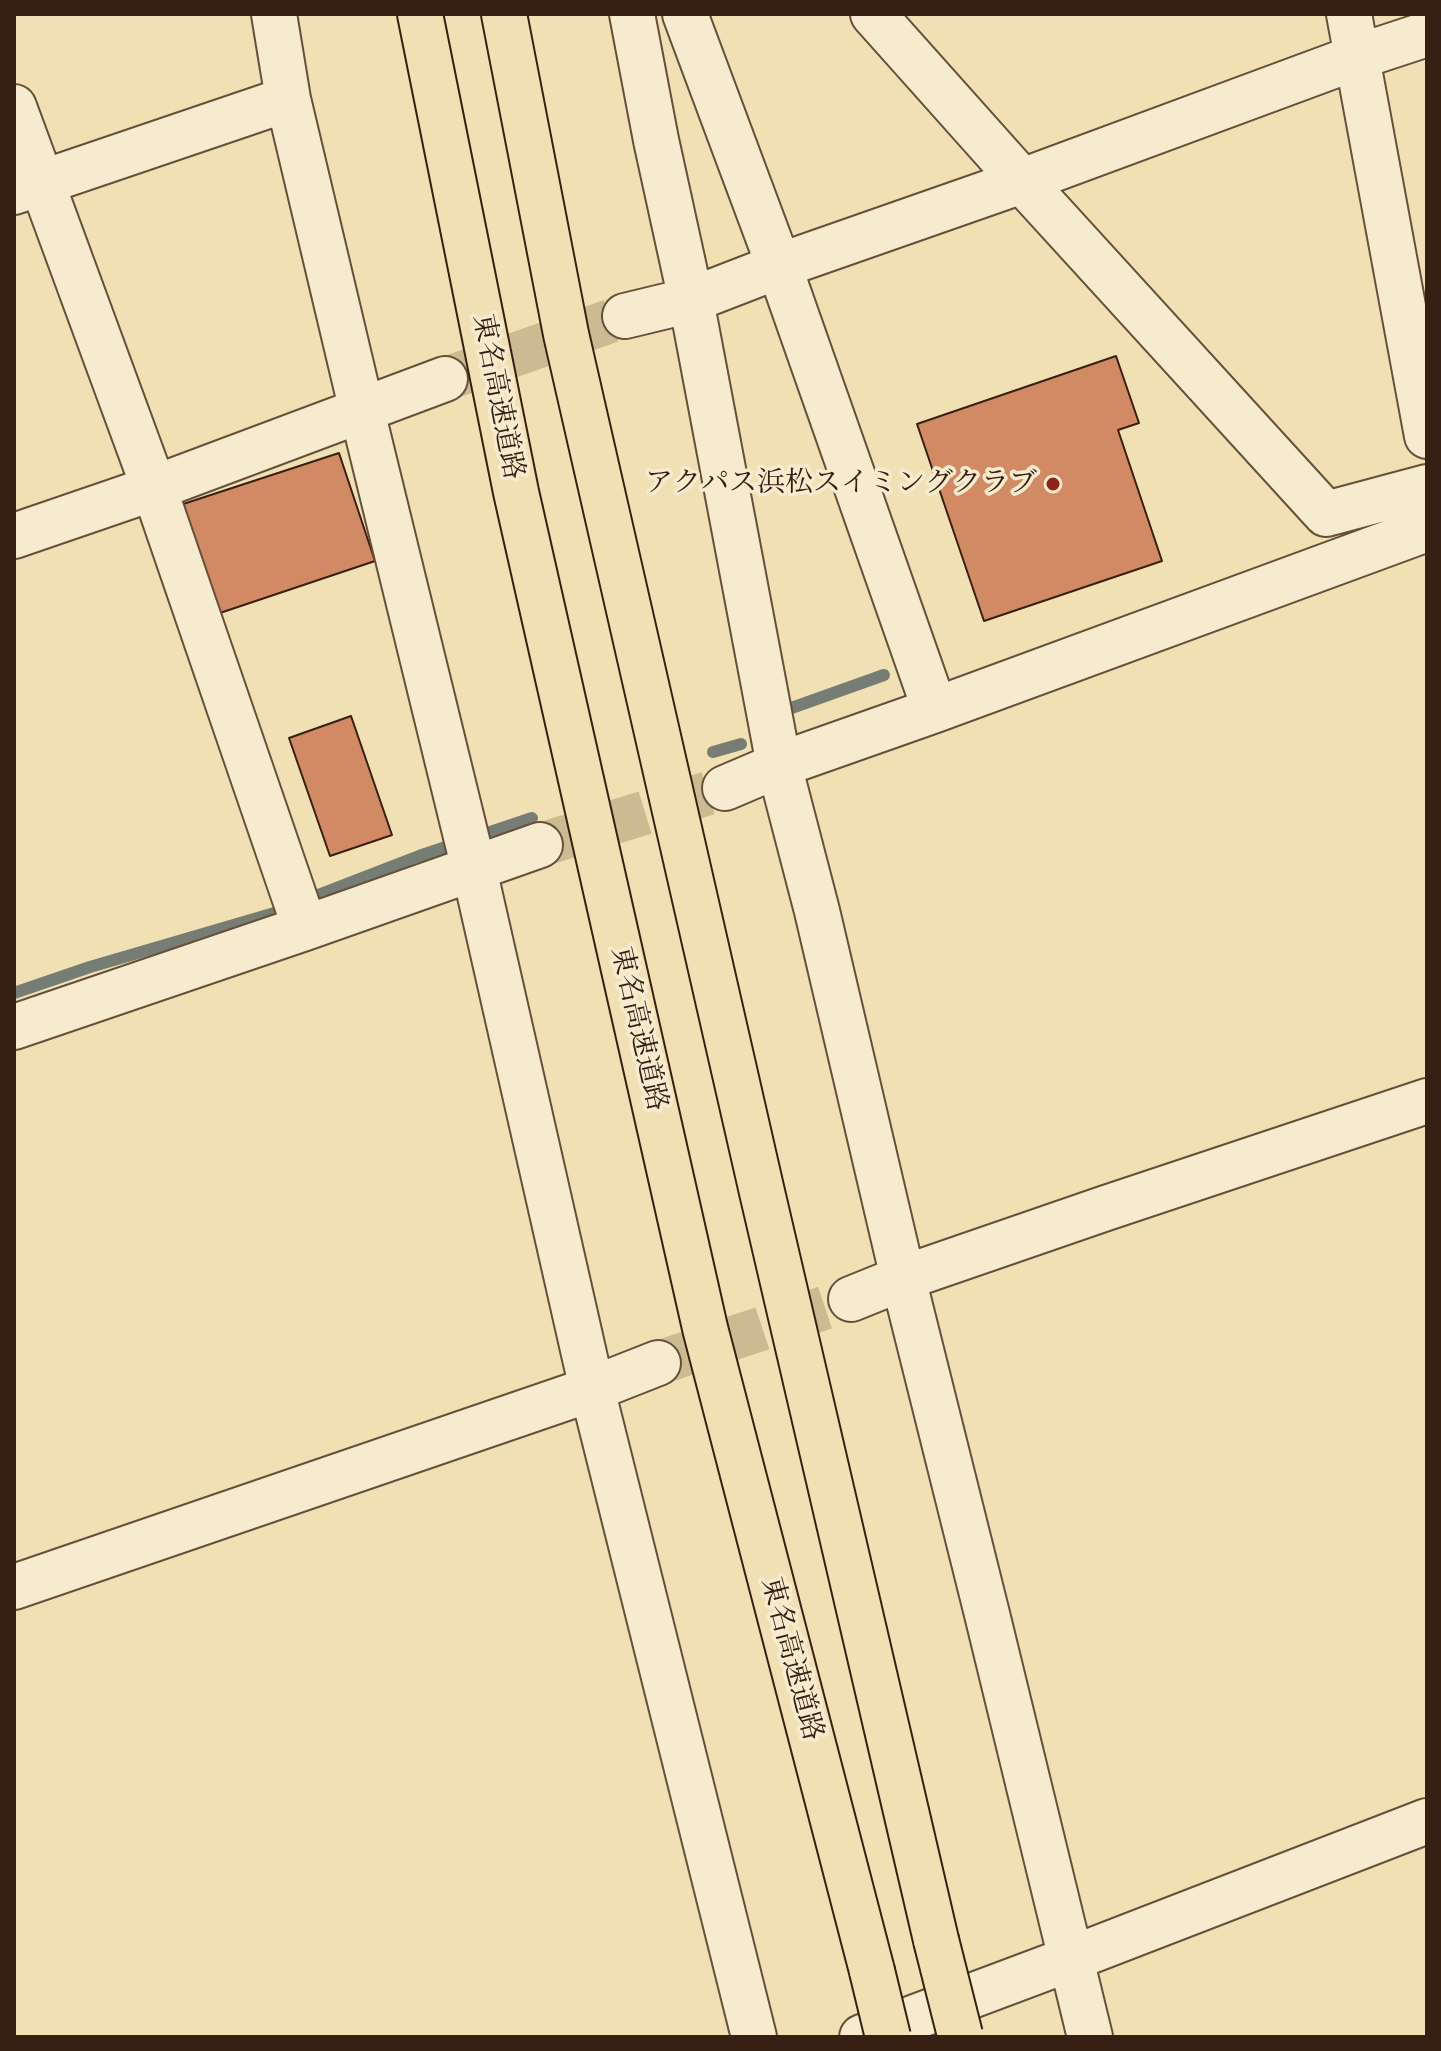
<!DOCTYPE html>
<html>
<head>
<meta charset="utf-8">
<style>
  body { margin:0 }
  #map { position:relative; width:1441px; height:2051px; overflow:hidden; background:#f1e0b3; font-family:Alegreya,serif }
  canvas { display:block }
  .frame { position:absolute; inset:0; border:16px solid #372013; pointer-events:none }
</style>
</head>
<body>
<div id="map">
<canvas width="1441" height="2051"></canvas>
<div class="frame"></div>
</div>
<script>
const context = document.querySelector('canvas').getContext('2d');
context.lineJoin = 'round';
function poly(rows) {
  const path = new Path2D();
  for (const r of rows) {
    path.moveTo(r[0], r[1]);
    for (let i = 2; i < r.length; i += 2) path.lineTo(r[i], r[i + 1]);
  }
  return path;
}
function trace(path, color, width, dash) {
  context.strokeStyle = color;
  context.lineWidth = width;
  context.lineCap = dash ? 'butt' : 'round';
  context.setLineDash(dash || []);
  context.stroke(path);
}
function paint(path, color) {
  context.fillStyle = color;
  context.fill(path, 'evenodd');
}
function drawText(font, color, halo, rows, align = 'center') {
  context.font = font + ' Alegreya,"Noto Serif JP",serif';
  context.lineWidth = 7;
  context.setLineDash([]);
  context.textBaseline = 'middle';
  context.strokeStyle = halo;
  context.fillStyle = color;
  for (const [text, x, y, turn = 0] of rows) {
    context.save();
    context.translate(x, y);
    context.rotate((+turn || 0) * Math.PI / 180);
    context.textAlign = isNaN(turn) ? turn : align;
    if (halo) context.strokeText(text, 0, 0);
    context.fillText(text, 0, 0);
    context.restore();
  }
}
const stream = poly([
  [783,711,884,675],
  [713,752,741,744],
  [318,895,419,856,532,818],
  [14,993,90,967,278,912]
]);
const building = poly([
  [1116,356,1139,423,1118,430,1162,561,984,621,917,424,1116,356],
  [339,453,375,561,211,616,174,507,339,453],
  [351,716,392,835,330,856,289,738,351,716]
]);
const minorTunnel = poly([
  [445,379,625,316],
  [540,845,725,788],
  [658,1363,851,1299]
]);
const minor = poly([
  [274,14,288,99,362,411,474,869,592,1389,754,2037],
  [632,14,656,140,691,300,779,765,817,911,903,1278,987,1614,1090,2037],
  [685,14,779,266,935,710],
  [873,14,1022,181,1326,514,1427,487],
  [1349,14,1427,436],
  [14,107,154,488,305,928],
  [14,192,288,99],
  [625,316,691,300,779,266,1022,181,1357,57,1427,34],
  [14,536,154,488,445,379],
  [725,788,779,765,935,710,1427,529],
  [14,1027,305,928,540,845],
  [851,1299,903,1278,1106,1208,1427,1101],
  [14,1587,592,1389,658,1363],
  [862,2037,1070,1959,1427,1821]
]);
const highway = poly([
  [420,14,516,492,705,1328,872,1971],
  [504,14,566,334,762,1192,936,1940]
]);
const highwayBridge = poly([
  [936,1940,960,2035],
  [872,1971,888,2037]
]);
const markers = [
  [1053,484,8,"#8f2418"]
];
const streetNames = [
  ["東名高速道路",497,397,79],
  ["東名高速道路",638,1029,77],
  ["東名高速道路",791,1659,75]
];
const poiNames = [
  ["アクパス浜松スイミングクラブ",1037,484]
];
trace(stream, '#757d75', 12);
paint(building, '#d18a64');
trace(building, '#372013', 2);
trace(minorTunnel, '#ccba93', 44, [44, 22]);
trace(minor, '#66503b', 48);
trace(highway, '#372013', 48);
trace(minor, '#f6ebce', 44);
trace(highway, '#f1e0b3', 44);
trace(highwayBridge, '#372013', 48, []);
trace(highwayBridge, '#f1e0b3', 44);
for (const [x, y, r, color] of markers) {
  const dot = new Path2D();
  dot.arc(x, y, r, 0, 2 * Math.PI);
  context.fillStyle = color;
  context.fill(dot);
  trace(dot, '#f6ebce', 3);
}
drawText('28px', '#372013', '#f6ebce', streetNames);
drawText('28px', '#372013', '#f6ebce', poiNames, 'right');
</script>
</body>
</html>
